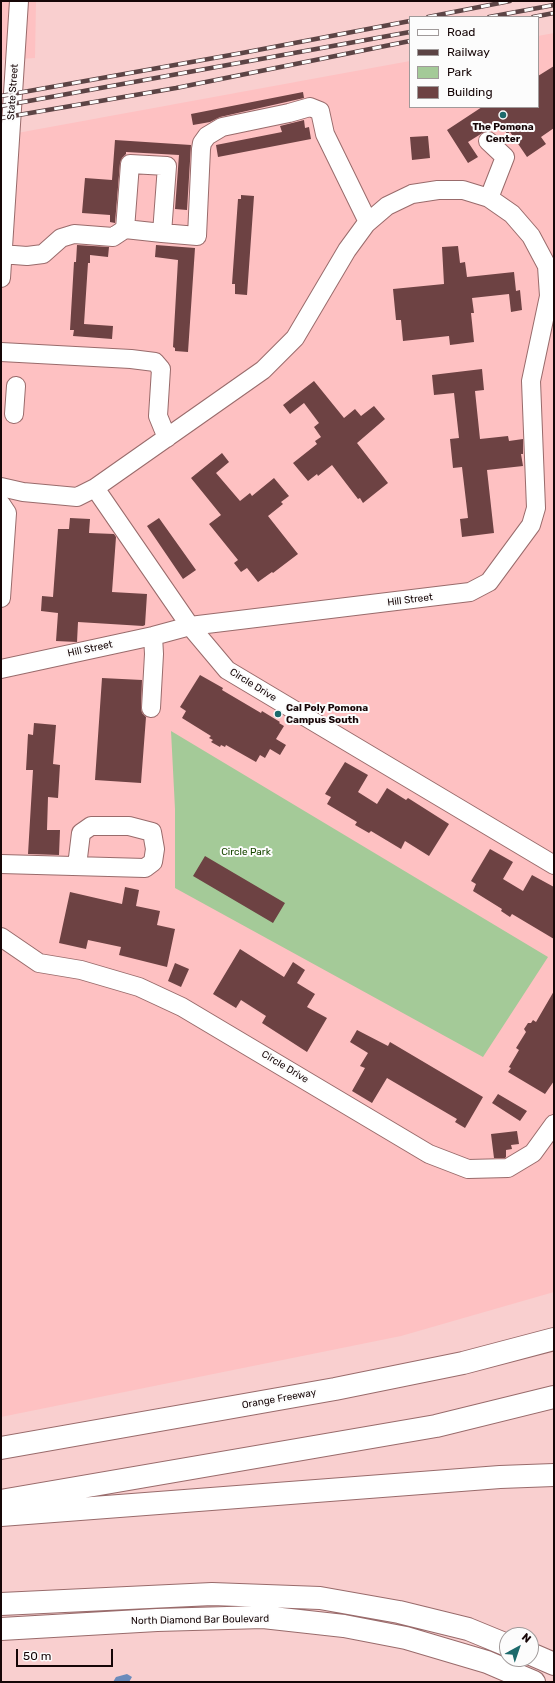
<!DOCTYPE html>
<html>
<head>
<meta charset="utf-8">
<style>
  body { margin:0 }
  #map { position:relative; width:555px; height:1683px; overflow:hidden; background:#f9cfcf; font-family:Rubik,sans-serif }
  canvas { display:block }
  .frame { position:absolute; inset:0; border:2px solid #160607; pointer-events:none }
  .legend { position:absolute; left:409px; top:16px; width:130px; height:92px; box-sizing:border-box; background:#fcfcfc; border:1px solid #a09a9a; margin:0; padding:5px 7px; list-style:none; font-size:12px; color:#160607 }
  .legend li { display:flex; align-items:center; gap:8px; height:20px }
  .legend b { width:20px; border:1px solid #a09a9a }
  .north { position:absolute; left:499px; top:1627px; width:40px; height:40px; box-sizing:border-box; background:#fcfcfc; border:1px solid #a09a9a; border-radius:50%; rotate:40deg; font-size:11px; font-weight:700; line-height:16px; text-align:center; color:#160607 }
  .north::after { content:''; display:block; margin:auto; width:14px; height:18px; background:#1d6a6c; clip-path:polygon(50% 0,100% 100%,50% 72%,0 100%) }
  .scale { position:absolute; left:16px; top:1649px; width:97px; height:18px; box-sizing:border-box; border:2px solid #160607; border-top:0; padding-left:5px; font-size:12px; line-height:14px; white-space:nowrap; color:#160607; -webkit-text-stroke:3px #fcfcfc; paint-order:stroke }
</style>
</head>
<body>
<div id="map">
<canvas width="555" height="1683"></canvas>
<div class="frame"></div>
<ul class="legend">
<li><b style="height:5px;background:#fff"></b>Road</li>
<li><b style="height:5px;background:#5c4445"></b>Railway</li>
<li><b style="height:11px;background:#a4ca98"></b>Park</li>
<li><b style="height:11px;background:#6d4243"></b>Building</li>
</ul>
<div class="north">N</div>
<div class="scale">50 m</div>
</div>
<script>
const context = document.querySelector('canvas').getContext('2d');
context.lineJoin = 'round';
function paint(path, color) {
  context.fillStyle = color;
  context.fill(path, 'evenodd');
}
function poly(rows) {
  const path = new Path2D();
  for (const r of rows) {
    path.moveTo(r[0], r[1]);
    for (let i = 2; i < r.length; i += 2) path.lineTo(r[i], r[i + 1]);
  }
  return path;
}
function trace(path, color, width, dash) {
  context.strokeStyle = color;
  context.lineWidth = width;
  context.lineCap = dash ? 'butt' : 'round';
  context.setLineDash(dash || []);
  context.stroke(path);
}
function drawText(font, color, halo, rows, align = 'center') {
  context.font = font + ' Rubik,sans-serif';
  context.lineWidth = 4;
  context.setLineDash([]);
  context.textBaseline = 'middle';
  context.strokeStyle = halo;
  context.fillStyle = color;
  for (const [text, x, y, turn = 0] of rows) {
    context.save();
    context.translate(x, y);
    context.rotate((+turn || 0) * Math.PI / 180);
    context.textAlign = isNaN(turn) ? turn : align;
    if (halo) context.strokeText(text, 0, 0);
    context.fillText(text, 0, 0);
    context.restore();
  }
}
const built = poly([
  [1,1,36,1,35,58,1,60],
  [554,33,554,1292,401,1336,1,1417,1,136,410,61,410,107,538,107,538,36]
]);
const green = poly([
  [171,731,548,957,483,1057,175,888,175,809]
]);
const water = poly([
  [127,1674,132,1677,129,1682,113,1682,116,1677]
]);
const building = poly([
  [554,66,554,128,541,137,546,144,527,157,510,132,507,134,500,122,468,142,478,157,468,163,447,130,482,107,538,107,538,76],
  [303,92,304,98,220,117,210,122,193,125,191,114],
  [304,120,305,128,309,127,311,139,218,157,216,145,282,132,280,126],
  [428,136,430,158,412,160,410,137],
  [115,140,191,145,187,210,175,209,179,155,126,152,126,154,122,158,120,163,115,223,110,222,110,215,82,213,85,178,112,180],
  [241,195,254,196,247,295,235,294,235,284,232,284,238,199,241,199],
  [77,245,109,247,108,257,90,255,90,263,88,263,84,324,113,326,112,339,73,336,74,330,70,330,74,262,76,262],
  [156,245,195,248,188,352,175,351,175,348,173,347,178,260,155,257],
  [458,246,460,263,465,262,467,277,514,272,516,291,520,290,522,310,511,312,509,294,472,298,474,313,471,313,474,342,450,345,449,336,403,341,401,320,396,320,393,289,444,284,442,247],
  [482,369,484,390,475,391,480,439,508,436,509,441,523,439,523,454,521,454,523,466,487,470,494,533,462,537,460,519,468,518,462,467,453,468,450,439,459,438,454,393,434,395,432,375],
  [314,381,344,418,355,409,361,416,374,406,385,419,357,443,388,483,363,503,360,498,358,499,332,465,318,476,317,474,308,481,293,463,317,444,315,441,321,437,314,427,319,423,304,403,290,414,283,405],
  [222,453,229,462,216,473,240,501,250,493,252,496,274,478,289,496,281,502,283,504,268,516,298,554,273,573,272,572,258,582,247,568,241,572,234,563,238,560,209,524,221,515,191,478],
  [70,518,90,519,89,533,114,534,116,537,112,592,147,594,145,625,143,626,78,622,77,642,56,641,58,613,41,611,42,596,53,597,58,529,69,529],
  [159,518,196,570,183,579,147,526],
  [200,675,223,688,222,690,261,713,262,711,280,722,279,723,284,726,276,739,286,745,280,755,270,749,265,758,260,755,256,762,226,745,225,747,221,745,220,747,211,742,213,740,209,738,211,736,182,718,186,711,180,707],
  [102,678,142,680,141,708,142,713,146,717,141,783,95,780],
  [34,723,56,725,53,764,60,765,58,798,48,797,47,830,60,830,59,855,28,854,33,770,26,770,28,734,33,735],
  [345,762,368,775,358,792,377,804,387,788,406,800,408,798,449,824,429,856,405,841,401,849,371,831,369,833,355,825,357,822,327,804,331,797,325,794],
  [490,849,513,862,503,879,523,891,532,875,554,887,554,939,512,914,510,917,501,911,502,909,473,891,476,884,471,881],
  [205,856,285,903,273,923,193,876],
  [125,887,139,890,136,906,160,911,157,925,175,929,167,967,119,955,121,947,88,940,86,949,59,943,70,892,122,904],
  [240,949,284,977,293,962,305,970,297,983,315,994,307,1007,327,1018,307,1052,262,1023,266,1016,241,1000,236,1008,213,994],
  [175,963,189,969,181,987,168,981],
  [554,991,554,1081,545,1094,508,1072,511,1068,509,1067,519,1050,516,1048,526,1032,524,1029,528,1023,531,1023,533,1020,536,1022],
  [357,1030,388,1046,390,1042,483,1097,465,1128,455,1122,457,1119,387,1078,372,1103,352,1091,365,1068,360,1066,368,1053,350,1042],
  [498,1094,527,1111,520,1121,492,1103],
  [517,1131,519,1144,511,1145,512,1149,506,1150,506,1157,505,1158,494,1158,491,1134]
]);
const minor = poly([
  [488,141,505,157,489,198],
  [162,233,197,236,201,149,202,143,207,136,222,127,289,113,310,107,320,111,325,134,368,222],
  [1,254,27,256,43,254,61,238,74,234,113,237,125,229,162,233,167,166,130,164,125,229],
  [1,278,19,1],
  [1,352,131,359,155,362,161,369,158,416,167,438],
  [14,414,16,386],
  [1,487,23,492,77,497,95,488,263,370,295,338,347,250,366,224,387,206,412,194,438,190,463,190,489,198,512,214,531,236,547,266,549,296,531,381,536,508,531,525,489,582,470,592,190,626,153,636,1,669],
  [95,488,190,626,227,670,554,865],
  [1,504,7,513,1,598],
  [151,708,154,654,153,636],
  [1,864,145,868,153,862,155,849,152,832,129,826,91,826,81,833,77,866],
  [1,937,39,963,81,970,139,987,182,1007,429,1154,468,1169,508,1168,533,1153,554,1124]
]);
const major = poly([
  [1,1604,212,1594,320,1598,399,1612,468,1629,507,1645],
  [1,1629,157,1620,263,1617,344,1626,406,1638,487,1662,534,1682],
  [531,1654,554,1664]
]);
const highway = poly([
  [1,1448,335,1389,463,1363,554,1339],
  [1,1501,436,1426,554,1397],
  [1,1515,500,1477,554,1475]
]);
const rail = poly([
  [428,17,510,1],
  [489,17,554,5],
  [533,17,554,13],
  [1,96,242,53,410,21],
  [1,106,410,32],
  [1,118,176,88,410,41]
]);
const markers = [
  [503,115,4,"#1d6a6c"],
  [278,714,4,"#1d6a6c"]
];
const streetNames = [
  ["State Street",13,92,-86],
  ["Hill Street",410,600,-7],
  ["Hill Street",90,649,-12],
  ["Circle Drive",253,685,32],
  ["Circle Drive",285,1067,31],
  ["Orange Freeway",279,1399,-10],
  ["North Diamond Bar Boulevard",200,1620,-1]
];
const poiNames = [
  ["The Pomona",503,127],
  ["Center",503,139],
  ["Cal Poly Pomona",286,708,"left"],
  ["Campus South",286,720,"left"]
];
const parkNames = [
  ["Circle Park",246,852]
];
paint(built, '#fec1c2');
paint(green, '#a4ca98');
paint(water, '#6b8bbb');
paint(building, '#6d4243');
trace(minor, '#996b6b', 20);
trace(major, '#996b6b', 24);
trace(highway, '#996b6b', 24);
trace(minor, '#fff', 18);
trace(major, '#fff', 22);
trace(highway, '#fff', 22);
trace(rail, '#5c4445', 4.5);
trace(rail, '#fcfcfc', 3, [9]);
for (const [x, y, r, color] of markers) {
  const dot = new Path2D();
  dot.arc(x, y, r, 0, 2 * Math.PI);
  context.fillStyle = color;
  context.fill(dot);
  trace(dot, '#fcfcfc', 1.5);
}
drawText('10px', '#160607', '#fcfcfc', streetNames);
drawText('bold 10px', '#160607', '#fcfcfc', poiNames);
drawText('10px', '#184800', '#fcfcfc', parkNames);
</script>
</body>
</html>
